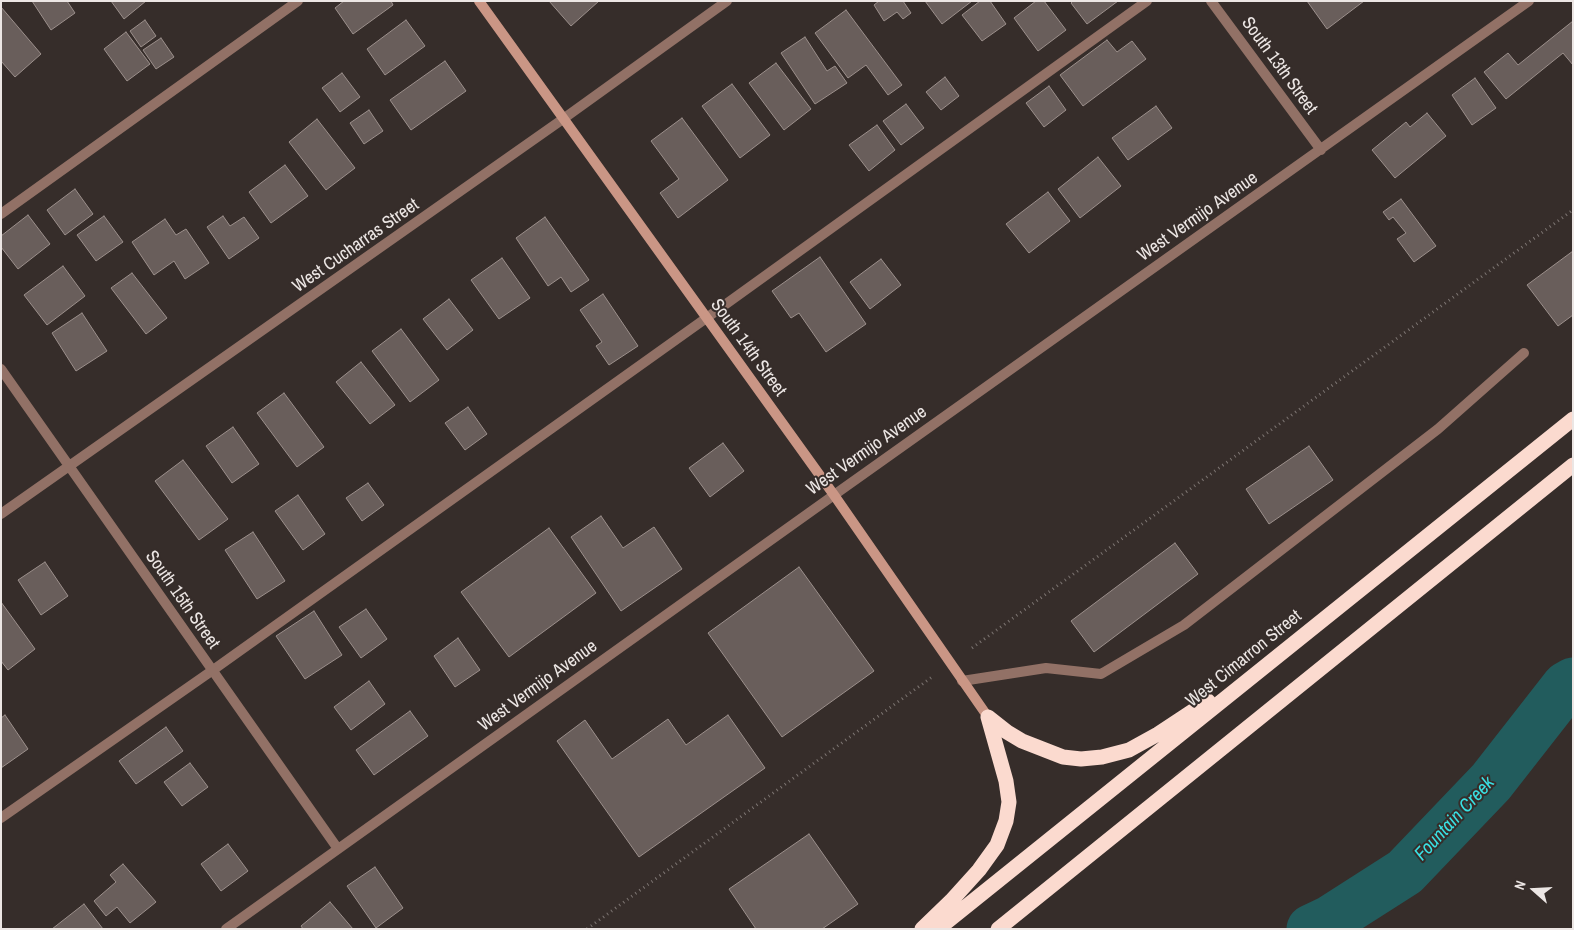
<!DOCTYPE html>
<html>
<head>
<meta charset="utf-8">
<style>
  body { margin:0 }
  #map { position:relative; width:1574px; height:930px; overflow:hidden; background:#362d2a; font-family:"Archivo Narrow",sans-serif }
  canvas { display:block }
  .frame { position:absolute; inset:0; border:2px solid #ece6e4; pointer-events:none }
  .north { position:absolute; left:1509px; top:865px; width:50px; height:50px; -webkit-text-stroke:4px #362d2a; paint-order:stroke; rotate:289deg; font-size:14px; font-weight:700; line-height:20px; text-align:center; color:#ece6e4 }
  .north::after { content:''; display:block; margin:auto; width:18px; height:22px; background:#ece6e4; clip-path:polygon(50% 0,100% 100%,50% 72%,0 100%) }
</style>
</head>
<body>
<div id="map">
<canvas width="1574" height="930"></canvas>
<div class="frame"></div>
<div class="north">N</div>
</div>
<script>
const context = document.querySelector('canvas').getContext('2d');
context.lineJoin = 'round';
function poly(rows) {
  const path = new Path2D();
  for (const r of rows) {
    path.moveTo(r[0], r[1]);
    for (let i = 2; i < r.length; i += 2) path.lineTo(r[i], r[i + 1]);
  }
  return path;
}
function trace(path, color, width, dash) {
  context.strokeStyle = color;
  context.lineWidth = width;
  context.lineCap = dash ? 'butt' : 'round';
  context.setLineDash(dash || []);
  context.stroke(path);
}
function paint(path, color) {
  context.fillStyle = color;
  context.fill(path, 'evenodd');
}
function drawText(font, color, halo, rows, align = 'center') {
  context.font = font + ' "Archivo Narrow",sans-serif';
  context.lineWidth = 4;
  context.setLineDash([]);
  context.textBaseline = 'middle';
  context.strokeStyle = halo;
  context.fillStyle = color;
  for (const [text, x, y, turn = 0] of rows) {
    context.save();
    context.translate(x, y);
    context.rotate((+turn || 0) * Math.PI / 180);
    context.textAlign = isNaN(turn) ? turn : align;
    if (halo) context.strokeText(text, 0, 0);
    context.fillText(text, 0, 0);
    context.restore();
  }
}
const river = poly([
  [1311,929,1330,920,1405,872,1491,782,1566,686,1573,682]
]);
const building = poly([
  [32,1,67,1,75,13,51,30,32,1],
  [111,1,146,1,124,19,111,1],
  [344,1,391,1,393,5,353,34,335,8,344,1],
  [549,1,599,1,571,26,549,1],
  [903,1,911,13,903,19,897,12,884,21,874,5,879,1,903,1],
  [925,1,972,1,942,24,925,1],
  [980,1,990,1,1006,24,982,41,962,15,980,1],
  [1036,1,1044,1,1066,30,1038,51,1014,18,1036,1],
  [1073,1,1118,1,1087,24,1071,3,1073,1],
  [1307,1,1364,1,1327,29,1307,1],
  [1,7,41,54,15,77,1,61,1,7],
  [846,10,902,85,888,95,866,65,848,78,815,33,846,10],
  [145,20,156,36,141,47,130,31,145,20],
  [406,20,425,46,385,75,367,49,406,20],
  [1573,21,1573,65,1563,53,1506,99,1484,72,1508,53,1518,65,1573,21],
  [126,32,150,64,127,81,104,49,126,32],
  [805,37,827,71,835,66,847,83,815,104,781,53,805,37],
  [161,38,174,57,156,69,143,50,161,38],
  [1107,40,1117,52,1132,41,1146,59,1083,106,1060,75,1107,40],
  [445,61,466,91,411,130,390,100,445,61],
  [776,63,811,109,784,130,749,83,776,63],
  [342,73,360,97,340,112,322,88,342,73],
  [945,77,959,96,941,110,926,92,945,77],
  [1475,78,1496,108,1472,125,1452,95,1475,78],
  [732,84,770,135,740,158,702,106,732,84],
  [1049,86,1066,110,1044,127,1026,103,1049,86],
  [906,104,924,128,901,145,883,121,906,104],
  [1156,106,1172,128,1128,160,1112,138,1156,106],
  [369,110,383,131,364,144,350,123,369,110],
  [1427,113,1446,136,1395,178,1372,150,1406,122,1410,127,1427,113],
  [682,118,728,180,678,218,660,193,679,179,651,141,682,118],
  [317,119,355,168,326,190,289,142,317,119],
  [877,125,895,150,869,171,849,145,877,125],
  [1098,157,1121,186,1080,218,1058,189,1098,157],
  [285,165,308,196,271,223,249,192,285,165],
  [75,189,93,214,65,235,47,210,75,189],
  [1048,192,1070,221,1029,253,1006,224,1048,192],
  [1401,199,1436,246,1414,262,1397,239,1406,233,1393,217,1389,220,1383,212,1401,199],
  [28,215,50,244,18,269,1,247,1,236,28,215],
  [104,216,123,242,96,261,77,235,104,216],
  [223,216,230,226,244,217,259,238,229,259,207,227,223,216],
  [545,217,589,280,571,292,561,277,548,286,516,238,545,217],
  [165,219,176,235,186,229,209,263,185,279,174,261,154,275,132,242,165,219],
  [1573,251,1573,315,1558,326,1527,285,1573,251],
  [820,257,866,324,826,352,799,313,791,318,772,291,820,257],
  [502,258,530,298,499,319,471,280,502,258],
  [881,259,901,285,870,309,850,282,881,259],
  [63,266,85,296,47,325,24,295,63,266],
  [132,273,167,318,146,334,111,288,132,273],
  [603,294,638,346,609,365,596,346,602,342,580,310,603,294],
  [449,299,473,330,447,350,423,319,449,299],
  [82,313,107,351,76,371,52,333,82,313],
  [401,329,439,380,410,402,372,351,401,329],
  [361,362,395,405,370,424,336,382,361,362],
  [284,393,324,447,297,467,257,413,284,393],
  [468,407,487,434,465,450,445,423,468,407],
  [233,427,259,464,232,483,206,446,233,427],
  [723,443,744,471,710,497,689,468,723,443],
  [1309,446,1333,480,1269,524,1246,489,1309,446],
  [183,460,228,519,199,540,155,481,183,460],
  [368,483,384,505,362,521,346,498,368,483],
  [298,495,325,534,303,550,275,511,298,495],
  [601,516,623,548,654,527,682,569,621,611,571,537,601,516],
  [549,528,596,593,509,657,461,592,549,528],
  [253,532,285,581,257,599,225,550,253,532],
  [1175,543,1198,574,1094,652,1071,621,1175,543],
  [45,562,68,596,41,615,18,580,45,562],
  [799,567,874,671,782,737,708,633,799,567],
  [1,602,35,649,8,670,1,661,1,602],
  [366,609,387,639,361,658,339,627,366,609],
  [314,611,342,655,305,679,276,636,314,611],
  [458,638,480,670,455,687,434,656,458,638],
  [369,681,385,704,351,730,334,707,369,681],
  [410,711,428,736,374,775,356,750,410,711],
  [5,715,28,749,1,768,1,718,5,715],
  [728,715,765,768,639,857,557,741,585,720,612,759,668,719,686,745,728,715],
  [166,727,183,751,136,784,119,761,166,727],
  [190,763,208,787,182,806,164,782,190,763],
  [809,834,858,904,822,929,756,929,729,889,809,834],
  [228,844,248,871,221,891,201,864,228,844],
  [123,864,156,902,130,923,117,907,106,916,94,901,116,882,110,875,123,864],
  [375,867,403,908,376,928,347,886,375,867],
  [330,902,353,929,303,929,301,926,330,902],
  [84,904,103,929,52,929,84,904]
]);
const path = poly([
  [972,648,1573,210],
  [587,929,932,677]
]);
const lane = poly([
  [1,214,298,1],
  [962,681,1046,668,1101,674,1184,625,1438,429,1524,353],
  [1,818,213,670,726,304,1147,1]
]);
const street = poly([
  [1211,1,1321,150],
  [1,369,338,849],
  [1,514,563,119,727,1],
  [226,929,834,495,1529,1]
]);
const secondary = poly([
  [479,1,834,495,988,717]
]);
const highway = poly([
  [988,717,1007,732,1022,741,1063,757,1081,759,1102,757,1129,750,1158,734,1208,701],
  [922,929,951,901,979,870,997,845,1006,821,1009,802,1006,781,988,717],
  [938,929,1573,419],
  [998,929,1573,465]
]);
const streetNames = [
  ["South 13th Street",1279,66,54],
  ["West Vermijo Avenue",1198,217,-35],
  ["West Cucharras Street",356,246,-35],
  ["South 14th Street",748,348,54],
  ["West Vermijo Avenue",867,451,-35],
  ["South 15th Street",182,600,55],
  ["West Cimarron Street",1244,659,-39],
  ["West Vermijo Avenue",538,686,-36]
];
const waterNames = [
  ["Fountain Creek",1455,819,-47]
];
trace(river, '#225c5d', 49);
paint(building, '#695e5b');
trace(building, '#9c908c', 1);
trace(path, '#7e7673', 3, [1, 4]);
trace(lane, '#927166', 10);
trace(street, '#927166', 10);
trace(secondary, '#ca9685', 10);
trace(highway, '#fbdacf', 15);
drawText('18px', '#ece6e4', '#362d2a', streetNames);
drawText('italic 19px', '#39e0e3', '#362d2a', waterNames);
</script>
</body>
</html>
